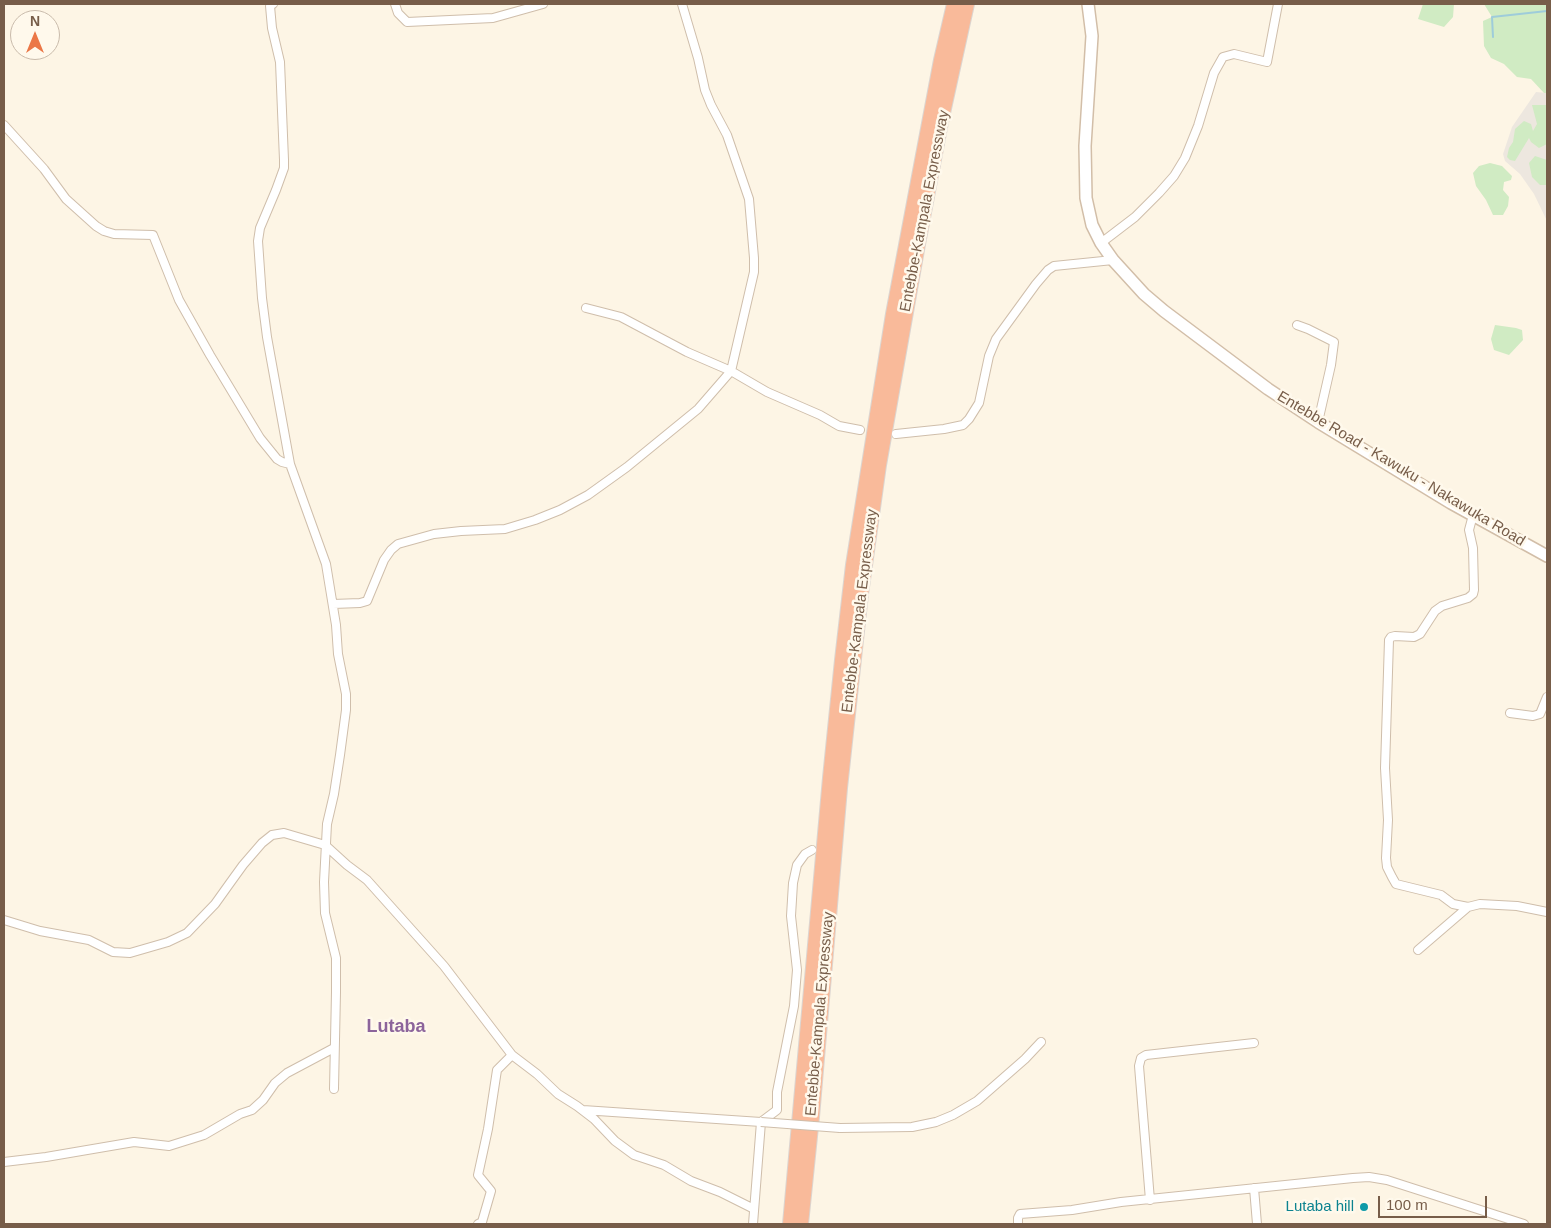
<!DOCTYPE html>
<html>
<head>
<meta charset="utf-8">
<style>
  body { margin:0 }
  #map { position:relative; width:1551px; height:1228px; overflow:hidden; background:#fdf5e5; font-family:Helvetica,sans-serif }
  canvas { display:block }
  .frame { position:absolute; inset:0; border:5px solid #775d49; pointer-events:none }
  .north { position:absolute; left:10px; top:10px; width:50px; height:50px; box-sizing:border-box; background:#fff9ec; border:1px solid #c9bbab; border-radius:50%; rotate:0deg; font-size:14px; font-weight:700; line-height:20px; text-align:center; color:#775d49 }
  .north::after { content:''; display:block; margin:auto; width:18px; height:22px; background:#eb7746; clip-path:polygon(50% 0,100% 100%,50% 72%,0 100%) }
  .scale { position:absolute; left:1378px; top:1196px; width:109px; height:22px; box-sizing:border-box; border:2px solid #775d49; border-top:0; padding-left:6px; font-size:15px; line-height:18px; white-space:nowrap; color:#775d49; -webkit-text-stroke:4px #fff9ec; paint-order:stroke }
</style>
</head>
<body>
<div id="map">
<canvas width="1551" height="1228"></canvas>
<div class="frame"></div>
<div class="north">N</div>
<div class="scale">100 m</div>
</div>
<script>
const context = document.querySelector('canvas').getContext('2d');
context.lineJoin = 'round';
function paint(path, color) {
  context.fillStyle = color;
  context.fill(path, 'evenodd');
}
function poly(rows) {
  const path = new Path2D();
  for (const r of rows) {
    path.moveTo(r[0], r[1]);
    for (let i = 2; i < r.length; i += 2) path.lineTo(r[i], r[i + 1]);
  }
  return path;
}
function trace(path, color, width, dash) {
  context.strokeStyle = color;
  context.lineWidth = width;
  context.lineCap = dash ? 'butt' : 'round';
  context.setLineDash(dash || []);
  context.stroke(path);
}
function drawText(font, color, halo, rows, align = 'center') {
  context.font = font + ' Helvetica,sans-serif';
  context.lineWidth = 5;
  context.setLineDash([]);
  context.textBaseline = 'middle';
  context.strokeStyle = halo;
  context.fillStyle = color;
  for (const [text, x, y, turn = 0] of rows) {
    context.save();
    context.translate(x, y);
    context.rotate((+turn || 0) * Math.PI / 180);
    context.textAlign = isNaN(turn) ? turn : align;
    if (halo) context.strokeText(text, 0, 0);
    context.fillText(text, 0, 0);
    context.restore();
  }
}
const industrial = poly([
  [1536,92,1547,93,1547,221,1534,194,1520,174,1505,161,1503,154,1512,127]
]);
const green = poly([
  [1423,4,1454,4,1453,17,1444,27,1418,19],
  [1484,4,1547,4,1547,93,1544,93,1531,79,1517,77,1504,64,1491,58,1484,46,1483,21,1492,17],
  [1532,105,1547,105,1547,144,1539,148,1531,142,1529,138,1515,161,1510,160,1507,157,1509,148,1513,142,1515,129,1524,121,1531,124,1533,131,1537,124],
  [1535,156,1547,160,1547,185,1540,185,1532,177,1529,163],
  [1490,163,1502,166,1512,176,1511,180,1504,182,1503,190,1509,197,1508,206,1503,215,1493,215,1486,200,1476,186,1473,173,1479,166],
  [1495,325,1516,328,1522,330,1523,340,1509,355,1494,350,1491,339]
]);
const stream = poly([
  [1493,37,1492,17,1547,11]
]);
const minor = poly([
  [273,4,270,6,272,28,280,62,284,160,284,168,276,190,260,228,258,241,262,298,267,337,290,464],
  [395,4,398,13,407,22,493,18,543,4],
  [4,125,44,169,66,199,96,226,104,231,114,234,153,235,179,300,210,355,260,438,277,459,282,462,290,464,326,564,336,625,338,654,346,694,346,710,340,755,334,794,327,824,324,882,325,913,336,958,336,992,334,1089],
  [1101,243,1135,217,1159,193,1174,176,1185,158,1198,126,1214,73,1223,57,1234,54,1267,62,1278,4],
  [586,308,621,317,687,352,731,371,767,392,820,415,839,426,860,430],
  [1297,325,1308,329,1334,342,1331,365,1318,422],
  [896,434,944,429,963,425,969,419,979,403,989,356,996,339,1036,284,1048,270,1054,266,1113,260],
  [333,604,360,603,367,601,384,560,391,550,398,544,434,534,461,531,505,529,535,520,560,510,588,495,627,467,698,409,731,371,754,272,754,258,749,199,727,135,711,105,705,90,698,58,682,4],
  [1510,713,1533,716,1540,714,1547,697],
  [1468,907,1453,904,1441,895,1396,884,1392,877,1387,867,1386,858,1388,820,1385,768,1389,640,1391,637,1395,636,1414,637,1420,634,1435,611,1442,606,1468,598,1473,594,1474,590,1473,548,1469,530,1473,515],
  [4,920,40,931,89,940,113,952,130,953,168,942,187,933,215,904,230,883,243,865,262,843,272,835,284,833,325,845,347,865,367,880,444,966,512,1055,537,1074,558,1094,577,1106,594,1119,615,1141,634,1155,664,1165,691,1181,720,1192,754,1209],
  [1418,950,1468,907,1480,904,1517,906,1547,912],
  [583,1110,761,1122],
  [840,1128,912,1127,936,1122,953,1115,977,1101,1025,1059,1041,1042],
  [4,1162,46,1157,134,1142,169,1146,204,1135,240,1114,252,1110,263,1100,275,1083,287,1073,334,1048],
  [1254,1188,1257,1224],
  [1150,1200,1139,1066,1141,1058,1146,1055,1254,1043],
  [478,1224,482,1222,491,1191,478,1175,488,1129,497,1070,512,1055],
  [753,1224,761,1122,777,1110,777,1092,794,1006,797,970,791,916,793,883,797,865,805,854,812,850],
  [1018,1224,1018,1218,1020,1214,1072,1210,1121,1202,1353,1178,1369,1177,1387,1180,1412,1188,1524,1224]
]);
const secondary = poly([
  [1088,4,1092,36,1085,146,1086,198,1092,225,1101,243,1113,260,1144,294,1164,311,1268,389,1318,422,1451,503,1547,556]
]);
const motorway = poly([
  [790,1224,830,778,842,660,853,565,893,314,941,60,954,4],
  [801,1224,812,1117,840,788,861,594,879,465,918,244,941,122,967,4]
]);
const minorBridge = poly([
  [761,1122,840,1128]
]);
const markers = [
  [1364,1207,5,"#0f9aa8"]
];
const streetNames = [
  ["Entebbe-Kampala Expressway",925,211,-79],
  ["Entebbe Road - Kawuku - Nakawuka Road",1401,469,31],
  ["Entebbe-Kampala Expressway",860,611,-83],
  ["Entebbe-Kampala Expressway",820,1014,-85]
];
const cultureNames = [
  ["Lutaba hill",1354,1207]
];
const quarterNames = [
  ["Lutaba",396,1027]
];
paint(industrial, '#ede7df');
paint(green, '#d0ebc3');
trace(stream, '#9eccda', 2);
trace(minor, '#cfbeab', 10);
trace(secondary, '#d2bea8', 14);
trace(motorway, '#dcd5d0', 16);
trace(minor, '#fff', 8);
trace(secondary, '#fff', 11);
trace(motorway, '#f9ba9a', 14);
trace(minorBridge, '#cfbeab', 10, []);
trace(minorBridge, '#fff', 8);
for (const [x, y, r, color] of markers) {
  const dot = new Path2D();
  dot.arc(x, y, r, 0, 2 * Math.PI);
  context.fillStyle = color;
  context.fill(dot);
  trace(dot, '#fff9ec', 2);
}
drawText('15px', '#775d49', '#fff9ec', streetNames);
drawText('15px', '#0d838f', '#fff9ec', cultureNames, 'right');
drawText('bold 18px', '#8c649b', '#fff9ec', quarterNames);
</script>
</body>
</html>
